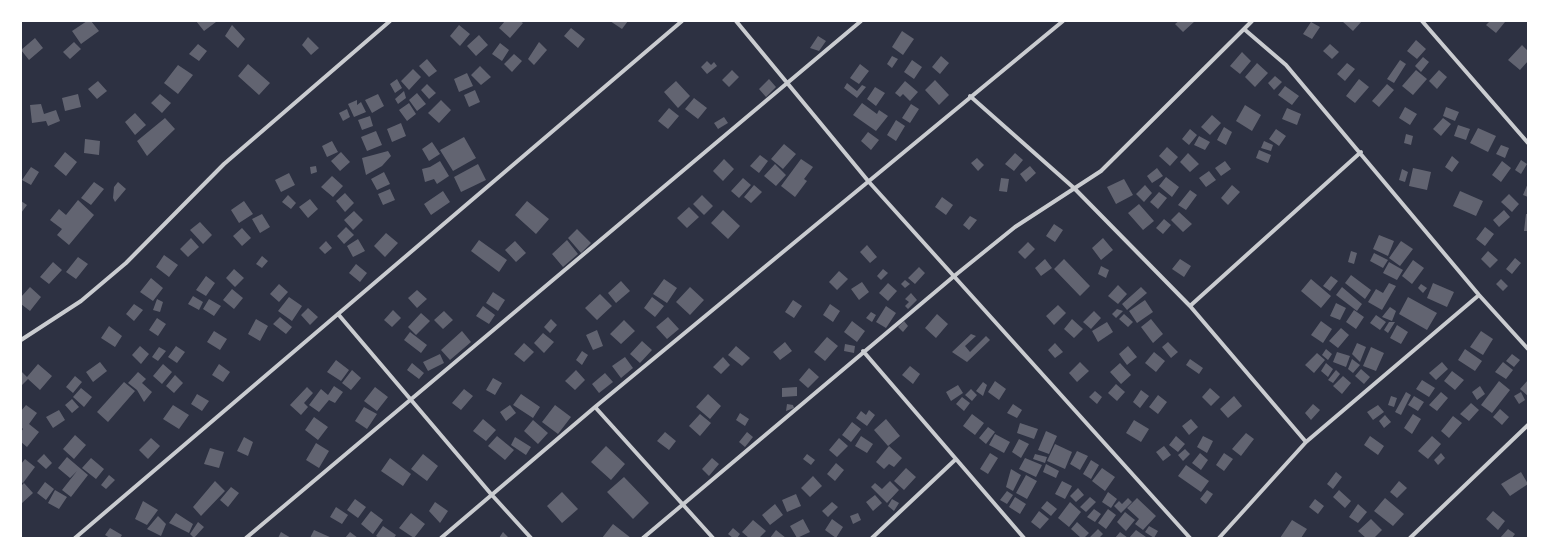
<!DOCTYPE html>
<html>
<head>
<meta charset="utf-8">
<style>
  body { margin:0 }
  #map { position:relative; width:1549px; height:559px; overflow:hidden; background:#2d3142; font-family:"Alegreya Sans",sans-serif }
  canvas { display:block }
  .frame { position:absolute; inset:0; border:22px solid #fff; pointer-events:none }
</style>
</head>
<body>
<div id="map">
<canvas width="1549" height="559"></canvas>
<div class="frame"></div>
</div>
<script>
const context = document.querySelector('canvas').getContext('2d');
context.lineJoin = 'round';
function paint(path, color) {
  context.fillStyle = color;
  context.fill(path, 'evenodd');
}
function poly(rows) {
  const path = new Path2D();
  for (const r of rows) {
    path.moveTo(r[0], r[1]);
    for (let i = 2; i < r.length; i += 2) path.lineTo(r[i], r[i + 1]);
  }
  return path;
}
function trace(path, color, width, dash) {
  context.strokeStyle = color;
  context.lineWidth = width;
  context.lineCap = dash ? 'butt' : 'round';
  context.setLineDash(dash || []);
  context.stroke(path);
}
const building = poly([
  [87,21,91,21,99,31,81,44,72,31],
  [196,21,215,21,216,22,204,31],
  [505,21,520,21,523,23,510,38,499,28],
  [610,21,628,21,622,29],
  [1179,21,1195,21,1183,32,1175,24],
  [1342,21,1362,21,1353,31],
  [1490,21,1503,21,1505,22,1496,33,1486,25],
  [1311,22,1320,27,1312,39,1303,34],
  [232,25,245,39,238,48,225,36],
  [459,25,470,34,460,46,450,36],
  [571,28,585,39,578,48,564,36],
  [902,31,914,39,903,55,892,47],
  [479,35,488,45,476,56,467,46],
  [818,36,826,41,819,51,810,48],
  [308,37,319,48,311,55,302,45],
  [35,38,43,48,29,60,21,50],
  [1416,40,1426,49,1417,59,1407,51],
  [74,42,81,49,70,59,63,52],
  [539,42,547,50,534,65,528,59],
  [500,43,509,50,502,61,492,54],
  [198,44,207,51,199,61,189,54],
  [1330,44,1339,52,1332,59,1323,51],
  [1522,45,1528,51,1528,61,1520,70,1508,60],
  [1242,52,1251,61,1240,74,1230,66],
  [514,54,522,61,512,72,504,64],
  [892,56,898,59,892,68,887,64],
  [941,56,949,63,940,74,932,67],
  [1423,57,1429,62,1421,72,1415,66],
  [427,59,437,71,429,77,419,66],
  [912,60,922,67,914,79,904,72],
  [1400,60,1406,64,1394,83,1387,79],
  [707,61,711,65,714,62,717,66,707,74,701,67],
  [1257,63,1268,73,1255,87,1245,77],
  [1347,63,1355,69,1345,81,1337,74],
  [248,64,270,83,259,95,238,76],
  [860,64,869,71,859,84,850,78],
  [178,65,193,75,178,94,164,83],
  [480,66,491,77,481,85,471,75],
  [413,69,421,77,409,90,401,81],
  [732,70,739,77,729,87,722,80],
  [1416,70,1427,79,1413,95,1402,86],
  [1439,70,1447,77,1437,89,1429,81],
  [467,73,473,86,459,92,454,79],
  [1275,76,1282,82,1274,90,1268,83],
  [397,79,402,88,395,93,390,84],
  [769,79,776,87,766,97,759,89],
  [1359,79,1369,87,1355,103,1346,96],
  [935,80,949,95,939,105,925,90],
  [98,81,107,91,97,99,88,89],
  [676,81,690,96,678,108,664,92],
  [905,81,918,92,910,101,903,94,900,97,895,93],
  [847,83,857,91,862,85,866,87,857,98,844,88],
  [427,84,436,93,429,99,421,90],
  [1387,84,1394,90,1379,107,1372,101],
  [1285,86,1299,96,1292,105,1278,95],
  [875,87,885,93,876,106,867,99],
  [475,90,480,102,469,107,464,95],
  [404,91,406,98,398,104,395,99],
  [417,93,426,104,417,111,409,100],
  [78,94,81,107,65,111,62,98],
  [160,94,171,103,162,113,151,103],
  [378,94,384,106,372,113,365,100],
  [694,98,707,108,698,119,685,109],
  [357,100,357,105,361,102,366,112,354,117,348,104],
  [441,100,451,110,439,123,428,113],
  [409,103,416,114,407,121,399,110],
  [862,103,877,114,879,110,888,116,876,131,853,115],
  [41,104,44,114,56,110,60,121,48,126,46,121,32,123,30,105],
  [911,104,919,109,910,123,902,118],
  [1245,105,1261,115,1252,131,1236,121],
  [1405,107,1417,114,1410,125,1399,118],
  [1446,107,1459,112,1455,121,1443,116],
  [669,108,679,116,668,129,658,121],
  [1287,108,1301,114,1297,125,1282,119],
  [347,109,350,117,343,121,339,113],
  [135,113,146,125,135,135,125,122],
  [1212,115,1221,123,1210,135,1201,127],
  [370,116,373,126,362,130,358,120],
  [724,117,728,123,718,129,714,123],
  [165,118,175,129,147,156,137,141],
  [1443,118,1451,124,1441,136,1433,129],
  [896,120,905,126,896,141,887,135],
  [401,123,406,136,392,142,387,129],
  [1458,125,1470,129,1466,140,1454,136],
  [1224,127,1232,132,1226,145,1217,140],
  [1478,128,1496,136,1488,152,1470,143],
  [1190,129,1197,135,1189,145,1182,139],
  [1276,129,1286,136,1279,146,1269,139],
  [376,131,382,145,367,151,361,137],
  [868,132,879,140,871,150,861,141],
  [1406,134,1413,136,1411,145,1404,143],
  [1199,136,1210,142,1205,150,1194,145],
  [464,137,476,158,453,171,440,150],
  [85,139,100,141,99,155,84,153],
  [332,141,338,152,327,157,322,146],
  [1264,141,1273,145,1271,151,1261,148],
  [432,142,440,154,429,161,422,149],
  [784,144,796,154,783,169,771,159],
  [1501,145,1509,148,1505,158,1496,154],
  [1167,147,1178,157,1170,166,1159,156],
  [1259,150,1271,155,1268,163,1256,158],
  [388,151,391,156,382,166,366,175,362,158],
  [65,152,77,162,66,176,54,166],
  [341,152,350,162,340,171,331,161],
  [1015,153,1023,160,1014,171,1005,164],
  [1188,153,1199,164,1190,172,1180,162],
  [760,155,768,161,759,173,750,166],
  [1452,156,1459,162,1452,172,1445,167],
  [977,158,984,165,978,171,971,163],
  [724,159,734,169,723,181,713,171],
  [801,159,813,167,804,179,807,181,795,197,781,186],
  [1521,160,1527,164,1521,174,1515,170],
  [440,161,449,176,437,184,434,179,425,182,422,169,430,167],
  [1225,161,1231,169,1221,176,1215,168],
  [1502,161,1511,168,1501,182,1492,175],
  [478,164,486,180,461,192,454,177],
  [775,164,786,175,776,186,764,176],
  [316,166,317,172,311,174,310,167],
  [1030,166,1036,173,1026,182,1020,174],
  [31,167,39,172,31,185,22,180],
  [1157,168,1163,176,1152,183,1147,176],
  [1413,168,1431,172,1427,190,1409,186],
  [1402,169,1408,172,1405,182,1399,180],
  [1209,171,1216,180,1206,187,1199,178],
  [384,172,390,184,377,190,371,179],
  [289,173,295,185,281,192,275,180],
  [332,176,343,186,333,197,321,187],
  [1166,177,1179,187,1172,197,1159,186],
  [743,178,751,185,739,198,731,191],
  [1001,178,1009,179,1007,192,999,191],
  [1124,179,1133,195,1116,204,1107,187],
  [94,182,104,189,91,205,81,198],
  [118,182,126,189,115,202,113,198,114,187],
  [1528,183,1528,197,1523,195],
  [754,185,762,192,751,203,744,197],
  [1145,185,1152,193,1144,202,1136,194],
  [1232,185,1240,192,1228,205,1221,198],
  [390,189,395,200,383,205,378,194],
  [1190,190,1197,195,1186,210,1178,205],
  [443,191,450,202,431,215,424,204],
  [1460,191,1483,201,1476,216,1453,206],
  [1159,192,1167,198,1158,209,1150,202],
  [345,193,354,203,345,212,336,201],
  [1509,194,1519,204,1512,212,1501,202],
  [288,195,296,203,291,209,282,202],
  [702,195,713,206,704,215,693,204],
  [942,197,953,205,946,215,935,207],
  [310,199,318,209,308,218,299,207],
  [78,200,94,215,69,245,57,235,62,229,50,220,59,209,66,215],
  [21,201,27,205,21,213],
  [244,201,253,214,239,223,231,210],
  [527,201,549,219,536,234,515,215],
  [1139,204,1154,221,1143,230,1128,213],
  [689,207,699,217,687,228,677,218],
  [723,210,740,226,728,239,711,223],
  [1504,210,1510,217,1499,227,1493,220],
  [354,211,363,220,353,230,344,220],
  [1179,212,1192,224,1183,232,1171,220],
  [262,214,270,227,260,233,252,219],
  [1526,214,1528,214,1528,231,1524,231],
  [970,216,977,220,969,230,963,225],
  [1164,219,1171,225,1163,234,1156,228],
  [200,222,212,235,203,244,190,230],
  [1054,224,1063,230,1055,242,1046,236],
  [346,227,354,235,344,244,337,236],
  [1485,227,1494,234,1485,246,1476,239],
  [242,228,251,238,242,246,233,236],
  [577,229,591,243,581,253,568,238],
  [386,233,398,243,385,257,374,246],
  [1379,235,1394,241,1388,256,1373,249],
  [191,238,199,247,188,257,180,249],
  [1103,238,1113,250,1101,260,1092,248],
  [358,239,365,251,353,257,347,246],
  [479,240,507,260,499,272,471,251],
  [567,240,578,254,563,267,552,254],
  [326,241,332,248,325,254,319,248],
  [515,241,526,253,516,262,505,250],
  [1401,241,1413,249,1400,266,1389,258],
  [1028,242,1035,249,1025,259,1018,252],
  [867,245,877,257,870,263,860,252],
  [1351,251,1357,253,1354,264,1348,262],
  [1488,251,1498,260,1490,268,1481,259],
  [1374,253,1388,260,1383,268,1370,261],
  [164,255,178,265,169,277,156,267],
  [262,256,268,261,262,268,256,264],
  [78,257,88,264,76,279,66,272],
  [1515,258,1521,263,1512,274,1506,269],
  [1045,259,1052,268,1041,276,1035,268],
  [1064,259,1090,286,1080,296,1054,269],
  [1180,259,1191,266,1184,277,1172,269],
  [1413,260,1424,268,1412,284,1402,276],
  [53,262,62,270,49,284,40,277],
  [1389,262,1403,270,1397,280,1383,273],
  [356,264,367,273,360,282,349,273],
  [1101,266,1109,270,1106,278,1098,274],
  [919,267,925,273,915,284,908,278],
  [234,269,244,278,235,287,226,278],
  [883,269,888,273,881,280,877,276],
  [839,271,848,279,837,290,829,282],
  [1351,275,1371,290,1365,299,1345,283],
  [206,276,215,283,206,296,196,290],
  [1331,276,1338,281,1330,291,1323,286],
  [151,278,163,288,153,301,140,292],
  [664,279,677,288,667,303,653,294],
  [1311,279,1331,296,1321,308,1301,291],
  [1501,279,1508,286,1503,291,1496,284],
  [905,280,910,284,905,288,901,284],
  [621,281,630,291,616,303,608,293],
  [862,282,869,292,859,300,851,289],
  [888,283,897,291,888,301,879,293],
  [1389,283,1396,286,1382,310,1368,302,1376,289,1383,293],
  [1433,283,1454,292,1447,307,1427,298],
  [279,284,288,292,279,302,270,294],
  [1421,284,1427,288,1423,293,1418,288],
  [1118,285,1127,294,1118,304,1108,296],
  [30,287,41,297,30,311,21,304,21,297],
  [690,287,704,300,690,315,676,302],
  [1141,287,1147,293,1127,310,1122,304],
  [1342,287,1362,304,1357,311,1336,295],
  [232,289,243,298,234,309,223,300],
  [417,290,427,299,417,308,408,298],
  [493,292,505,300,498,311,486,303],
  [911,293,917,300,908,309,905,306,909,302,905,299],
  [600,294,612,306,597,320,585,308],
  [193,296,203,302,199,310,188,304],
  [289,297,302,306,292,321,278,311],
  [652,297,664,306,655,317,644,308],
  [1408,297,1437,313,1427,330,1399,314],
  [157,299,163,302,160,312,153,310],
  [209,299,221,306,214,316,203,309],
  [793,300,802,306,794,318,785,312],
  [1145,300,1153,312,1137,323,1129,311],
  [1336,303,1346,308,1340,320,1330,316],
  [134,304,143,310,134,321,126,314],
  [830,304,840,311,833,322,823,315],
  [1058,305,1066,313,1054,325,1046,316],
  [483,306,495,315,489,324,476,316],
  [886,306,896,313,886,328,876,322],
  [1390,307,1396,311,1392,321,1382,317],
  [308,308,318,317,310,325,301,315],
  [1117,309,1123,311,1116,318,1112,314],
  [393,310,401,318,392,327,384,320],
  [1354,310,1364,317,1356,329,1346,322],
  [444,311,453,320,443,329,434,320],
  [1094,311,1101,318,1091,329,1083,322],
  [871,312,876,315,872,322,866,318],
  [421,313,430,321,416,335,408,327],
  [937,314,948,324,936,338,925,328],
  [1124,314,1133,322,1128,327,1119,319],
  [1376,315,1386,322,1380,330,1370,323],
  [280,317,292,327,286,334,273,324],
  [668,317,679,329,667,339,656,327],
  [157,318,166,324,158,336,149,330],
  [256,319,268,326,260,341,248,334],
  [551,319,557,325,550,333,544,327],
  [1072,319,1083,329,1074,338,1064,329],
  [1151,319,1163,334,1153,343,1141,327],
  [624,320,635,331,621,344,610,334],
  [852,321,865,331,857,342,844,332],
  [904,321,908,326,903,332,898,327],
  [1321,321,1332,329,1323,343,1311,335],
  [1107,322,1113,332,1098,342,1092,331],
  [1389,322,1395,322,1388,333,1384,330],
  [1397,325,1408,332,1401,344,1390,338],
  [109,326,122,336,115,347,101,338],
  [1341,328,1349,335,1338,348,1329,341],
  [597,330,603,346,593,350,586,335],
  [214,331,227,339,220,350,207,342],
  [462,331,471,342,450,360,441,350],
  [1481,331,1493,339,1483,355,1470,347],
  [410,332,427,345,421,353,404,340],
  [543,333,554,342,544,353,534,343],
  [971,334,976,336,965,346,970,352,986,336,990,340,967,362,952,352],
  [827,337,838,346,825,361,814,352],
  [642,341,652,350,640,363,630,354],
  [785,342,792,351,780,360,773,352],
  [1168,342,1178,352,1171,358,1162,347],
  [524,343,534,352,524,362,514,354],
  [1055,343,1063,352,1055,358,1048,350],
  [1357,343,1366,347,1360,362,1352,354],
  [845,344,855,346,854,353,844,351],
  [140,346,149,354,141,364,132,355],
  [176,346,185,352,177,363,168,357],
  [736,346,750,358,742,366,728,355],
  [1128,346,1137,357,1127,365,1119,354],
  [159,347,166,351,158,361,152,357],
  [1371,347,1384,353,1376,371,1363,366],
  [1326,349,1332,354,1328,360,1322,355],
  [1465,349,1482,361,1475,371,1458,360],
  [582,351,588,355,582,365,576,360],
  [1154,352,1165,361,1156,372,1145,363],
  [1337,352,1350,356,1346,367,1333,362],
  [1317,353,1325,360,1314,373,1305,365],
  [440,354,444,363,428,371,423,362],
  [1512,354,1520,360,1514,367,1506,361],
  [625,357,633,368,621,378,612,366],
  [723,357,730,365,721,374,713,367],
  [1190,359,1203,368,1199,374,1186,365],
  [1352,359,1360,365,1353,373,1348,369],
  [336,360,349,370,341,381,327,372],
  [100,362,107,371,93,382,86,372],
  [1080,362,1089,371,1077,382,1069,373],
  [1442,362,1448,369,1436,380,1429,373],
  [1503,362,1513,370,1506,379,1495,372],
  [412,363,424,373,419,379,407,370],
  [1120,363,1131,375,1121,384,1110,372],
  [1326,363,1333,369,1328,377,1321,371],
  [38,364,52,376,40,390,28,379,21,386,21,371,27,377],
  [163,364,172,372,162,384,153,376],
  [219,364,230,372,223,382,212,375],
  [910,366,920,374,913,384,902,375],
  [809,368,819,377,808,388,799,380],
  [1361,369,1370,377,1364,384,1355,376],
  [352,370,361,378,351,390,342,383],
  [576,370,585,380,575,390,565,381],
  [1336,370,1340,374,1333,383,1328,380],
  [1452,371,1464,380,1455,390,1444,381],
  [138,372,146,379,142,383,152,392,144,402,137,390,128,383],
  [605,373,613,382,599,393,592,384],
  [175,375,183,383,174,393,166,386],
  [75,376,82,382,73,393,66,387],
  [1343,376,1351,383,1342,394,1333,386],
  [493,378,502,383,495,395,486,390],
  [1422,380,1435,388,1429,397,1416,389],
  [1528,380,1528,396,1520,389],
  [995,381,1006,389,999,400,988,392],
  [1499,381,1510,390,1492,413,1481,405],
  [124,382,135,391,108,422,97,412],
  [983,382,987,385,983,396,976,391],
  [1116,384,1125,392,1117,401,1108,393],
  [958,385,963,393,951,401,946,392],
  [334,386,343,392,335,403,329,400,319,412,309,405,321,389,328,395],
  [1480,386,1485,394,1477,400,1472,392],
  [307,387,313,393,304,403,308,407,301,415,290,405],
  [375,387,388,397,377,411,364,401],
  [797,387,797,396,782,397,782,388],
  [81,388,92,397,84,407,73,397],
  [1210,388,1220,397,1211,406,1202,397],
  [464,389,473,396,461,410,452,403],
  [971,389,977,395,972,401,965,395],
  [1141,390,1149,396,1140,408,1133,402],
  [1095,391,1102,397,1097,404,1089,397],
  [1406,392,1411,395,1401,415,1395,412],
  [1441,392,1448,398,1437,411,1429,405],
  [1521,392,1525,400,1519,404,1514,396],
  [197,394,209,401,202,411,191,404],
  [521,394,540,407,533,418,513,405],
  [708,394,721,406,710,419,696,407],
  [1158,395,1167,402,1158,414,1149,407],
  [1234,396,1242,406,1228,418,1220,409],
  [1391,396,1397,398,1394,407,1388,405],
  [1414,396,1424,402,1418,411,1408,405],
  [962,397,970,403,964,411,956,404],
  [72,399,79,407,72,413,65,405],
  [1471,403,1479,410,1469,421,1460,414],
  [787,404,793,405,794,408,786,411],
  [1013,404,1022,410,1017,418,1007,413],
  [1313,404,1320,410,1311,420,1305,413],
  [26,405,37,413,29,424,39,432,27,447,21,442,21,432,23,429,21,427,21,411],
  [173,405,189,415,179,429,163,419],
  [510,405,516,413,506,421,500,412],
  [555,405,571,417,558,434,542,422],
  [1378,405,1384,412,1373,420,1367,412],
  [364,407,377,414,367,429,355,421],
  [1500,409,1509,417,1502,425,1493,417],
  [59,410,65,420,53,428,46,417],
  [869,410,875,415,867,426,856,418,861,411,866,415],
  [740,413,749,419,745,426,736,420],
  [700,414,711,423,700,436,689,426],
  [972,414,984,423,975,435,963,426],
  [1413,414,1421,419,1412,434,1404,428],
  [1385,415,1391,422,1384,428,1379,421],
  [1453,416,1462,423,1449,438,1441,431],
  [314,417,328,427,318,440,305,430],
  [483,419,496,430,486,441,473,431],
  [886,419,900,436,888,446,874,430],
  [1191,419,1198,427,1189,435,1182,426],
  [533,420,548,433,538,444,524,431],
  [1134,420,1149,429,1141,442,1126,433],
  [852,422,861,429,851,442,842,435],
  [1020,423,1038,429,1034,439,1017,433],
  [988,427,995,432,986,444,979,438],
  [1046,431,1057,436,1049,454,1038,450],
  [665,432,676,441,669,450,657,441],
  [747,432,753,437,745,447,739,442],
  [1246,433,1254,439,1241,456,1232,449],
  [995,434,1010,442,1004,453,989,445],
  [75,435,86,445,74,459,63,449],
  [497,436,514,450,505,460,488,446],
  [861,436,873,444,867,453,855,446],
  [1176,436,1185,444,1178,452,1169,445],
  [1203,436,1213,441,1207,453,1197,447],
  [1370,436,1384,446,1378,455,1364,445],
  [1432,436,1441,444,1428,459,1418,451],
  [244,437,253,442,248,456,237,451],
  [515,437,531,447,526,455,511,445],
  [151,438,160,446,148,459,139,450],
  [839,438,848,446,837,457,829,450],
  [1019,439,1029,444,1021,458,1012,452],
  [316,443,329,451,319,468,306,460],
  [1055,444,1072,452,1065,469,1047,461],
  [606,446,625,464,611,480,591,462],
  [889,446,902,458,894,467,889,464,884,469,876,462],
  [1164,446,1171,455,1163,461,1156,452],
  [210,448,224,452,219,468,204,464],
  [1185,449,1190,454,1183,461,1178,455],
  [1077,451,1088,456,1080,470,1070,464],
  [990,453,998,458,988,474,980,469],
  [1200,453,1208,460,1201,470,1192,463],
  [1224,453,1233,459,1224,471,1216,465],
  [1441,453,1445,458,1438,465,1434,460],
  [44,454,52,463,46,469,37,461],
  [423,454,438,466,427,481,411,469],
  [807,454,815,460,811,465,803,459],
  [1035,454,1047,457,1045,463,1033,459],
  [67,457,88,475,71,497,62,490,77,471,70,478,58,468],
  [91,458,104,469,96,479,82,468],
  [390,458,411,474,403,486,381,471],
  [712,458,719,464,709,476,702,469],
  [1025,458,1042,465,1036,477,1019,469],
  [25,459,35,467,23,483,21,482,21,464],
  [1091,460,1099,465,1091,479,1083,474],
  [836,463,844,470,835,481,827,474],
  [1046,464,1059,471,1056,478,1043,472],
  [1186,465,1209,481,1201,492,1178,476],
  [906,468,916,477,904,490,894,481],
  [1102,468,1115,477,1105,491,1092,481],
  [1011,469,1021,475,1013,491,1006,487],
  [1336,472,1342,477,1333,489,1327,484],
  [1521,472,1528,484,1510,496,1501,484],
  [109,475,115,480,106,489,101,485],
  [1026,475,1037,481,1027,499,1016,493],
  [813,476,822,486,810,497,801,488],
  [624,477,649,503,633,519,607,492],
  [215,481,225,491,201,516,193,507],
  [890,481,899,490,887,503,871,487,875,483,882,489],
  [1062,481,1072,486,1065,499,1055,494],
  [1399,481,1407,488,1397,498,1390,492],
  [45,482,54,489,46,500,37,493],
  [24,483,33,493,21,504,21,486],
  [231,487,239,493,228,507,220,500],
  [1078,488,1084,495,1076,502,1070,496],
  [55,490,67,497,59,509,48,503],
  [1207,490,1213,494,1206,504,1200,499],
  [1339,490,1351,501,1345,508,1333,497],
  [1007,491,1013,495,1007,504,1000,500],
  [562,492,578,509,562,523,547,506],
  [1108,492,1117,499,1111,508,1102,502],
  [796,494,801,506,787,512,782,500],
  [875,495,882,503,873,511,866,502],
  [1015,497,1026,504,1020,514,1009,507],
  [1090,497,1096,502,1086,512,1080,507],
  [1128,498,1132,502,1121,513,1114,506,1119,501,1122,504],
  [1137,498,1156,516,1143,530,1135,524,1139,519,1127,508],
  [1385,498,1404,514,1393,526,1374,511],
  [355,499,366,507,358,518,347,510],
  [892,499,899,503,894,511,888,506],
  [1315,499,1324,506,1318,514,1309,507],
  [143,501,158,510,147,525,135,519],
  [1047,501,1057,509,1051,516,1041,508],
  [435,502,448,511,440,523,429,511],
  [832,502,838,507,828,517,822,511],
  [1070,502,1081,512,1069,527,1058,518],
  [775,504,783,515,770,525,762,515],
  [1358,504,1367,512,1358,523,1349,517],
  [336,507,348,515,342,524,330,517],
  [1094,509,1101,514,1095,522,1087,517],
  [1108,509,1116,515,1106,529,1098,523],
  [371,511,383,520,373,534,361,524],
  [1039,511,1049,519,1040,529,1031,522],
  [1493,511,1505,521,1498,530,1486,519],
  [1125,512,1135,520,1126,531,1117,522],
  [176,513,193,524,189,533,169,523],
  [411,513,425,524,414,538,399,528],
  [858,513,861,520,853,524,850,516],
  [158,516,166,524,161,536,147,529],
  [803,519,810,532,797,538,790,526],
  [832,519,843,527,836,538,825,530],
  [1371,519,1382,530,1374,538,1366,538,1358,531],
  [753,520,766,531,759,538,749,538,742,532],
  [1292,520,1307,529,1301,538,1280,538],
  [198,522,204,527,194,538,190,534],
  [1077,522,1089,533,1084,538,1081,538,1071,529],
  [613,524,631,538,602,538],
  [383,526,396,535,394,538,379,538,376,536],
  [1149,526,1158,531,1154,538,1145,532],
  [110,528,122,535,120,538,110,538,105,535],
  [733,528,740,534,737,538,733,538,728,534],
  [1098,529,1103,534,1099,538,1089,538],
  [1508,529,1515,534,1512,538,1500,538],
  [314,530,332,538,310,538],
  [776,530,786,538,770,538],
  [1136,530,1146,537,1145,538,1129,538],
  [281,532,291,538,278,538],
  [350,532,358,538,345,538],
  [503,532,509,538,499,538],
  [1120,532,1128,538,1115,538]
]);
const minor = poly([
  [736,21,869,182,1190,538],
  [1252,21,1244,29,1286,65,1479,295,1528,349],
  [1422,21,1528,143],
  [970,96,1074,188,1190,306,1306,442],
  [1190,306,1361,152],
  [338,314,491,494,531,538],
  [21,340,81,301,126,263,224,164,390,21],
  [863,351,1024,538],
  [595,407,713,538],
  [75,538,682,21],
  [246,538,861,21],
  [441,538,595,407,1063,21],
  [643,538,953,277,1015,227,1101,171,1244,29],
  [872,538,956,459],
  [1219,538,1306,442,1479,295],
  [1410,538,1528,425]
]);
paint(building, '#626471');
trace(minor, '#caccd0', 4);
</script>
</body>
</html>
